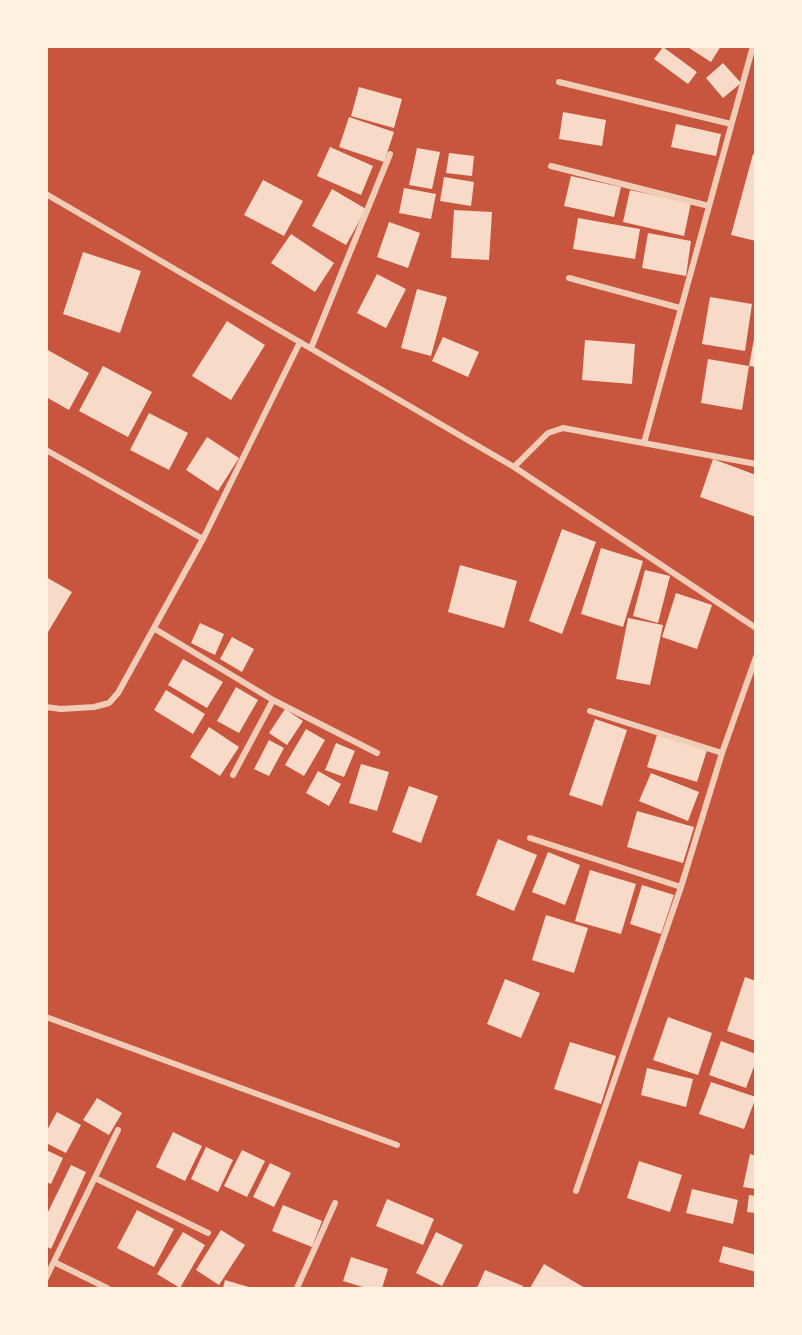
<!DOCTYPE html>
<html>
<head>
<meta charset="utf-8">
<style>
  body { margin:0 }
  #map { position:relative; width:802px; height:1335px; overflow:hidden; background:#c8553d; font-family:Lora,serif }
  canvas { display:block }
  .frame { position:absolute; inset:0; border:48px solid #fff3e0; pointer-events:none }
</style>
</head>
<body>
<div id="map">
<canvas width="802" height="1335"></canvas>
<div class="frame"></div>
</div>
<script>
const context = document.querySelector('canvas').getContext('2d');
context.lineJoin = 'round';
function paint(path, color) {
  context.fillStyle = color;
  context.fill(path, 'evenodd');
}
function poly(rows) {
  const path = new Path2D();
  for (const r of rows) {
    path.moveTo(r[0], r[1]);
    for (let i = 2; i < r.length; i += 2) path.lineTo(r[i], r[i + 1]);
  }
  return path;
}
function trace(path, color, width, dash) {
  context.strokeStyle = color;
  context.lineWidth = width;
  context.lineCap = dash ? 'butt' : 'round';
  context.setLineDash(dash || []);
  context.stroke(path);
}
const building = poly([
  [686,46,721,46,711,62],
  [663,47,697,72,688,84,654,59],
  [723,63,741,83,723,98,706,78],
  [359,87,402,99,394,128,351,116],
  [563,112,606,120,602,146,559,139],
  [349,117,394,132,384,162,339,147],
  [676,124,721,134,716,156,671,147],
  [330,147,373,166,361,195,317,176],
  [417,148,440,152,432,189,409,185],
  [449,153,474,156,472,176,446,173],
  [753,154,756,154,756,241,731,235],
  [571,176,621,187,614,217,564,206],
  [444,177,474,182,471,206,440,201],
  [263,180,303,201,284,236,244,215],
  [404,188,436,194,431,219,399,213],
  [332,189,366,209,346,245,312,226],
  [630,190,691,203,684,236,623,222],
  [454,210,492,212,489,260,451,258],
  [578,218,640,229,635,259,573,249],
  [389,222,420,233,408,268,377,257],
  [648,233,691,241,686,276,642,268],
  [291,234,334,263,315,292,271,263],
  [83,252,141,271,120,333,63,314],
  [377,274,406,289,386,328,357,313],
  [417,289,447,297,431,356,401,348],
  [710,297,752,304,745,351,702,344],
  [227,321,265,345,231,400,192,376],
  [443,337,479,352,468,377,432,361],
  [754,339,756,367,749,366,742,410,701,403,708,359,749,366],
  [585,340,635,344,632,384,582,380],
  [46,349,89,373,69,410,46,397],
  [103,366,152,392,128,437,79,411],
  [149,413,188,433,169,470,130,450],
  [207,437,239,458,218,491,186,470],
  [713,459,756,475,756,517,700,497],
  [562,529,596,542,562,634,529,621],
  [601,548,643,561,623,627,581,614],
  [460,565,517,581,504,628,448,612],
  [645,570,670,576,658,623,633,616],
  [46,577,72,592,48,632,46,631],
  [676,593,712,605,697,649,662,637],
  [628,618,663,625,650,685,616,679],
  [200,623,224,634,215,655,191,643],
  [232,637,254,649,242,672,220,659],
  [183,659,223,682,207,708,168,685],
  [236,687,258,700,239,733,217,721],
  [166,690,205,714,193,734,154,710],
  [285,709,303,721,287,745,269,733],
  [595,719,627,730,602,806,569,795],
  [209,727,239,747,220,776,190,757],
  [306,729,325,740,304,776,285,765],
  [657,735,707,750,697,782,647,767],
  [269,740,284,748,269,776,254,769],
  [336,743,355,751,344,777,325,770],
  [361,764,389,772,377,811,349,803],
  [318,771,341,784,329,806,306,793],
  [651,773,699,792,688,821,639,801],
  [409,786,438,796,421,843,392,832],
  [637,811,694,827,683,863,627,847],
  [498,839,537,855,514,911,476,895],
  [548,852,580,865,565,905,532,892],
  [590,870,636,884,621,934,575,921],
  [642,885,674,895,661,934,630,924],
  [546,915,588,928,574,973,532,960],
  [745,977,756,981,756,1041,727,1031],
  [505,979,540,993,521,1038,487,1024],
  [668,1017,712,1033,698,1075,653,1060],
  [721,1041,756,1054,756,1061,746,1088,709,1075],
  [570,1042,616,1056,601,1104,554,1089],
  [647,1068,693,1079,686,1107,641,1095],
  [711,1082,756,1097,744,1129,699,1114],
  [97,1098,122,1113,109,1135,83,1120],
  [57,1112,81,1125,66,1153,46,1143,46,1132],
  [173,1132,202,1146,185,1181,156,1167],
  [206,1147,233,1160,218,1192,191,1179],
  [46,1150,63,1158,51,1184,46,1182],
  [242,1150,265,1161,247,1197,224,1186],
  [750,1154,756,1156,756,1189,743,1187],
  [639,1161,682,1175,670,1212,627,1198],
  [270,1163,291,1173,274,1207,253,1197],
  [71,1165,86,1172,51,1249,46,1246,46,1216],
  [692,1189,738,1200,733,1224,686,1213],
  [749,1195,756,1196,756,1213,747,1212],
  [387,1199,434,1219,423,1245,376,1226],
  [283,1205,322,1221,312,1247,272,1231],
  [137,1210,174,1229,154,1267,117,1248],
  [221,1230,245,1245,219,1285,196,1270],
  [183,1232,205,1245,180,1288,157,1274],
  [436,1232,463,1245,442,1286,416,1273],
  [723,1246,756,1255,756,1272,719,1262],
  [351,1257,388,1269,382,1288,366,1288,343,1281],
  [544,1264,585,1288,530,1288],
  [485,1270,523,1286,522,1288,477,1288],
  [225,1280,252,1288,223,1288]
]);
const minor = poly([
  [559,82,731,124],
  [551,166,709,206],
  [46,194,514,467,756,628],
  [569,278,680,308],
  [311,348,390,154],
  [644,443,753,46],
  [46,450,203,539],
  [514,467,548,433,563,428,756,464],
  [155,629,273,700,377,753],
  [46,707,61,709,94,707,109,703,118,693,203,539,300,342],
  [590,711,722,753],
  [233,775,273,700],
  [530,838,681,887],
  [46,1017,397,1145],
  [95,1178,208,1233],
  [576,1191,681,887,722,753,756,657],
  [54,1262,107,1288],
  [46,1278,118,1130],
  [297,1288,335,1203]
]);
paint(building, '#f7dbc8');
trace(minor, '#f1ccb7', 6);
</script>
</body>
</html>
